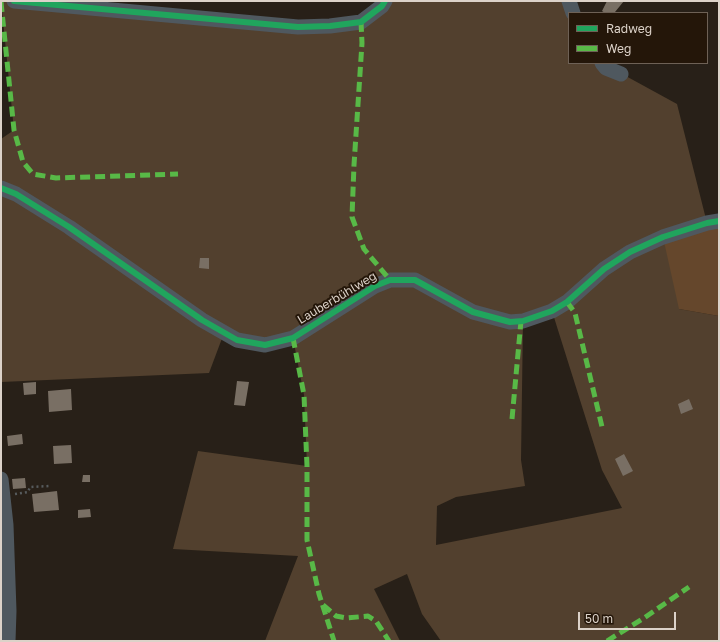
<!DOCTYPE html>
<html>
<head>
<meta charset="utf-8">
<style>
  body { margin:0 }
  #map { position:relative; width:720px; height:642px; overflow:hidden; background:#282018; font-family:"Golos Text",sans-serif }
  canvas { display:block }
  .frame { position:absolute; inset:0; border:2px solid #dcd2c9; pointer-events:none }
  .legend { position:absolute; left:568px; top:12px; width:140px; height:52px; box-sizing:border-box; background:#241609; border:1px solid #6e6156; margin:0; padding:5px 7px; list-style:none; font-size:12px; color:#dcd2c9 }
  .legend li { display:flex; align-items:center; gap:8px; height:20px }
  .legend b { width:20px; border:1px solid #6e6156 }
  .scale { position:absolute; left:578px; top:612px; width:98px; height:18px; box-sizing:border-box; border:2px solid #dcd2c9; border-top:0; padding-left:5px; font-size:12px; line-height:14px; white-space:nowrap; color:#dcd2c9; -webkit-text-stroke:3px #241609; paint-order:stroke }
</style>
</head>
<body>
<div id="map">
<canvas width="720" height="642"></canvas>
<div class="frame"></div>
<ul class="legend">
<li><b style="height:5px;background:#20a55d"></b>Radweg</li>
<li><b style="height:5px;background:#58b947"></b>Weg</li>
</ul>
<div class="scale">50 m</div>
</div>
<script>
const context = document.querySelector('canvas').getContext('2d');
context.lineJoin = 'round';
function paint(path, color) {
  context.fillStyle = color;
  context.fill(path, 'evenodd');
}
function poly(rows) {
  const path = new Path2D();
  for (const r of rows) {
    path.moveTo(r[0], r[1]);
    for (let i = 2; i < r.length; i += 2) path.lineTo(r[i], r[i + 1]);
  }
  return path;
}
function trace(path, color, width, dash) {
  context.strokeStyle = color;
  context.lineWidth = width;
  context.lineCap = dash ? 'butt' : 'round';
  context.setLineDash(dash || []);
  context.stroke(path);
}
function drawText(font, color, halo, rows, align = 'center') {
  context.font = font + ' "Golos Text",sans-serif';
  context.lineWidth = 4;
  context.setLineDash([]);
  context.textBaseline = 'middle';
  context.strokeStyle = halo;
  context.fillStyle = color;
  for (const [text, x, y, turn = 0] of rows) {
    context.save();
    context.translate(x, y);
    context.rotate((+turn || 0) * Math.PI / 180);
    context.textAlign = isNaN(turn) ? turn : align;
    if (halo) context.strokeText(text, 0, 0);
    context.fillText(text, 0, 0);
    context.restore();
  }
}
const green = poly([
  [1,1,14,1,298,27,361,22,385,1,569,1,569,63,602,63,677,104,707,223,679,309,719,316,719,641,441,641,422,614,407,574,374,589,400,641,265,641,298,556,173,549,198,451,307,466,304,395,293,338,265,345,224,333,209,373,1,382,1,139,14,130],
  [552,311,602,470,622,508,436,545,437,506,456,497,525,486,521,460,523,321]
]);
const forest = poly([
  [719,221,719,316,679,309,663,237]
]);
const building = poly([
  [607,1,624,1,615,12,605,13,602,11],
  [200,258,209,258,209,269,199,268],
  [237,381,249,382,245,406,234,405],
  [36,382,36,394,24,395,23,383],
  [71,389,72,410,49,412,48,391],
  [689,399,693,409,681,414,678,404],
  [22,434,23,444,8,446,7,436],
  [71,445,72,463,54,464,53,446],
  [624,454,633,471,623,476,615,459],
  [83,475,90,475,90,482,82,482],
  [25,478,26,488,13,489,12,479],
  [57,491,59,510,34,512,32,494],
  [90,509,91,517,78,518,78,510]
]);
const path = poly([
  [15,494,28,492,30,487,50,486]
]);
const street = poly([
  [14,1,298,27,330,26,361,22,382,6,385,1],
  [569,1,573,13],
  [602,63,606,68,621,74],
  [1,188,16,194,69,227,202,320,237,340,265,345,293,338,375,286,390,280,415,280,473,312,510,322,523,321,552,311,567,302,604,269,630,252,663,237,707,223,719,221],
  [1,479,6,525,9,611,8,641]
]);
const quiet = poly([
  [1,2,14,130,23,162,33,174,56,178,178,174],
  [361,22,362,43,354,165,352,217,364,249,390,280],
  [567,302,575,313,603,431],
  [293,338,304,395,307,466,307,540,319,594,334,641],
  [512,419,521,321],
  [323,605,336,616,347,618,368,616,376,621,389,641],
  [607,641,644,618,689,587]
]);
const cycleway = poly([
  [14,1,298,27,330,26,361,22,382,6,385,1],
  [1,188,16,194,69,227,202,320,237,340,265,345,293,338,375,286,390,280,415,280,473,312,510,322,523,321,552,311,567,302,604,269,630,252,663,237,707,223,719,221]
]);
const streetNames = [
  ["Lauberbühlweg",337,298,-31]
];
paint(green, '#52402e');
paint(forest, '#65472c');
paint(building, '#796f64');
trace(path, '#575b5d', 2.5, [2, 3]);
trace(street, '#4f585f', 15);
trace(quiet, '#58b947', 5, [10, 5]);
trace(cycleway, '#20a55d', 6);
drawText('12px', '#dcd2c9', '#241609', streetNames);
</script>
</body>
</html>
